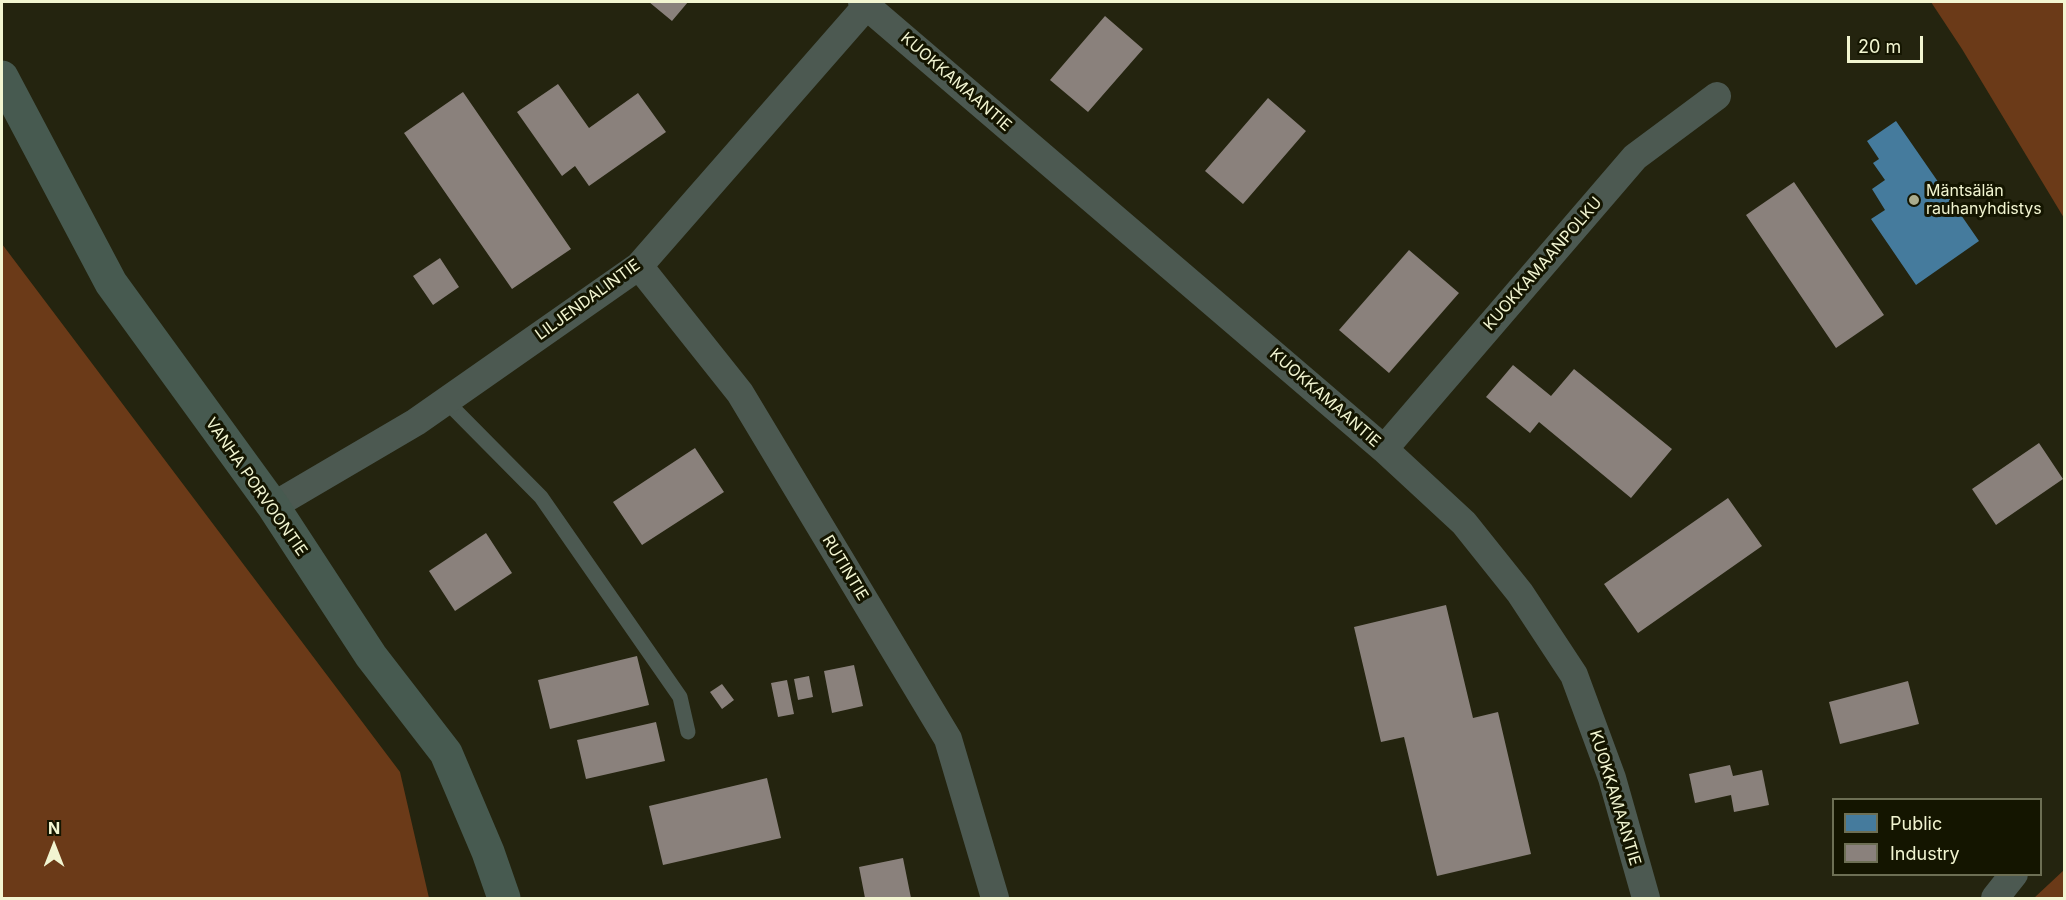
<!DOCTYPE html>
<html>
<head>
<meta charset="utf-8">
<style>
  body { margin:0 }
  #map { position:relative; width:2066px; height:900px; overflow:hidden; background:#24240f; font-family:Inter,sans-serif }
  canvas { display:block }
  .frame { position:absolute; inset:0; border:3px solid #f2f5d1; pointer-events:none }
  .legend { position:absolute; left:1832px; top:798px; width:210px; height:78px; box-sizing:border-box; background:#141500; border:2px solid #6d6f54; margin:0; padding:8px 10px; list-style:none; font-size:18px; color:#f2f5d1 }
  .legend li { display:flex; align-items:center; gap:12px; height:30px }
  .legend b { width:30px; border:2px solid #6d6f54 }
  .north { position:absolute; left:24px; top:816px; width:60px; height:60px; -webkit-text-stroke:4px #141500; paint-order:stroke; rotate:0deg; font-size:16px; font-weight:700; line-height:24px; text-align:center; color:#f2f5d1 }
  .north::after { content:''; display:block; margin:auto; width:21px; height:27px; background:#f2f5d1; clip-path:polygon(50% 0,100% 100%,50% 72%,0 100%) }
  .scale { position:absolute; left:1847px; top:36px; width:76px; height:27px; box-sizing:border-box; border:3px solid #f2f5d1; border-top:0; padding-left:8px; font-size:18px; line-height:21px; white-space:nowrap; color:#f2f5d1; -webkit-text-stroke:4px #141500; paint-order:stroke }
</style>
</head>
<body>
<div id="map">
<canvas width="2066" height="900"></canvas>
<div class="frame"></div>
<ul class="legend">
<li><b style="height:16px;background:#457b9d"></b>Public</li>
<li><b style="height:16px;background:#8a817c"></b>Industry</li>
</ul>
<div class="north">N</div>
<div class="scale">20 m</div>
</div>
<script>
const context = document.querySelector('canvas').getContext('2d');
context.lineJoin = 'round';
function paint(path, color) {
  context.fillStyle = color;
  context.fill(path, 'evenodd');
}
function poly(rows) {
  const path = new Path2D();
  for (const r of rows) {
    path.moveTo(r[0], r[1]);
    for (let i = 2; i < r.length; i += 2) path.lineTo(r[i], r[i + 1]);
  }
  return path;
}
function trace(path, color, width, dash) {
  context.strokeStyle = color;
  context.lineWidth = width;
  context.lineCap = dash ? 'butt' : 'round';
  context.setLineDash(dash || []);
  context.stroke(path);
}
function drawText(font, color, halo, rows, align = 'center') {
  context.font = font + ' Inter,sans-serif';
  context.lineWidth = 6;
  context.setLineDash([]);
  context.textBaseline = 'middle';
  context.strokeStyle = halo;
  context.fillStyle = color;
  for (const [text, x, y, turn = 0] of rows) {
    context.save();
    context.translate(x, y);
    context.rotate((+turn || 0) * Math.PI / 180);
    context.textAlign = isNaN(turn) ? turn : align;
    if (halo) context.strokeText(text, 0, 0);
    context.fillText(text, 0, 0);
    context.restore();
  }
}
const green = poly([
  [1931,2,2064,2,2064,218,1962,49],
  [2,244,400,772,429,898,2,898],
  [2064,870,2064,898,2034,898]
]);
const public = poly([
  [1896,121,1979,241,1916,285,1871,219,1885,210,1872,189,1885,180,1873,163,1879,159,1867,141]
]);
const industry = poly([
  [649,2,688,2,672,21],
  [1105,16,1143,49,1088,112,1050,80],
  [558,84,589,128,638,93,666,132,589,186,575,166,562,176,517,112],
  [463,92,571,249,512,289,404,133],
  [1268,98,1306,131,1243,204,1205,171],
  [1794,182,1884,315,1836,348,1746,215],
  [1409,250,1459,293,1389,373,1339,330],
  [440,258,459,287,433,305,413,276],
  [1513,365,1551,396,1574,369,1672,449,1631,498,1539,422,1530,433,1486,397],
  [2039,443,2063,479,1996,525,1972,489],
  [695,448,724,492,642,545,613,502],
  [1728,498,1762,546,1638,633,1604,584],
  [486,533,512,573,455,611,429,571],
  [1446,605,1473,718,1498,712,1531,854,1437,876,1404,737,1381,742,1354,627],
  [637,656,649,705,550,729,538,680],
  [854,665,863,706,832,713,824,671],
  [809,676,813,697,798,700,794,679],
  [787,680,794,714,778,717,771,683],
  [1908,681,1919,724,1840,744,1829,702],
  [722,684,734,700,722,709,710,692],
  [656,722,665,761,586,779,577,740],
  [1730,765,1733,776,1762,770,1769,805,1734,812,1731,795,1695,803,1689,774],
  [767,778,781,838,663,865,649,806],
  [903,858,911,898,865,898,859,867]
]);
const service = poly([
  [446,401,541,497,680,697,688,732]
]);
const minor = poly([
  [862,2,1384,449,1464,523,1520,593,1574,675,1612,778,1646,898],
  [639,266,740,393,948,739,995,898],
  [1384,449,1635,157,1717,96],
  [273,506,416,422,639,266,870,2],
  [1995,898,2014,874]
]);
const secondary = poly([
  [2,77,111,283,273,506,371,656,446,753,488,852,504,898]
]);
const markers = [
  [1914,200,6,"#aaac8d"]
];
const streetNames = [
  ["KUOKKAMAANTIE",956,82,41],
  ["KUOKKAMAANPOLKU",1543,264,-49],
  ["LILJENDALINTIE",588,300,-36],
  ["KUOKKAMAANTIE",1325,398,41],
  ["VANHA PORVOONTIE",256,487,55],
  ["RUTINTIE",845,568,59],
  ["KUOKKAMAANTIE",1615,798,73]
];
const poiNames = [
  ["Mäntsälän",1926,191],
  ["rauhanyhdistys",1926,209]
];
paint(green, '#6b3a18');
paint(public, '#457b9d');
paint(industry, '#8a817c');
trace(service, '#4c5951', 15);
trace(minor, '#4c5951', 28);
trace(secondary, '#475a50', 33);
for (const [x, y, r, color] of markers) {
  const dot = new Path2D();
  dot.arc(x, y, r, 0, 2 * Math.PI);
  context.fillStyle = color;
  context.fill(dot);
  trace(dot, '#141500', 2);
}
drawText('16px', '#f2f5d1', '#141500', streetNames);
drawText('16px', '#f2f5d1', '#141500', poiNames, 'left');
</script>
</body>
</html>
